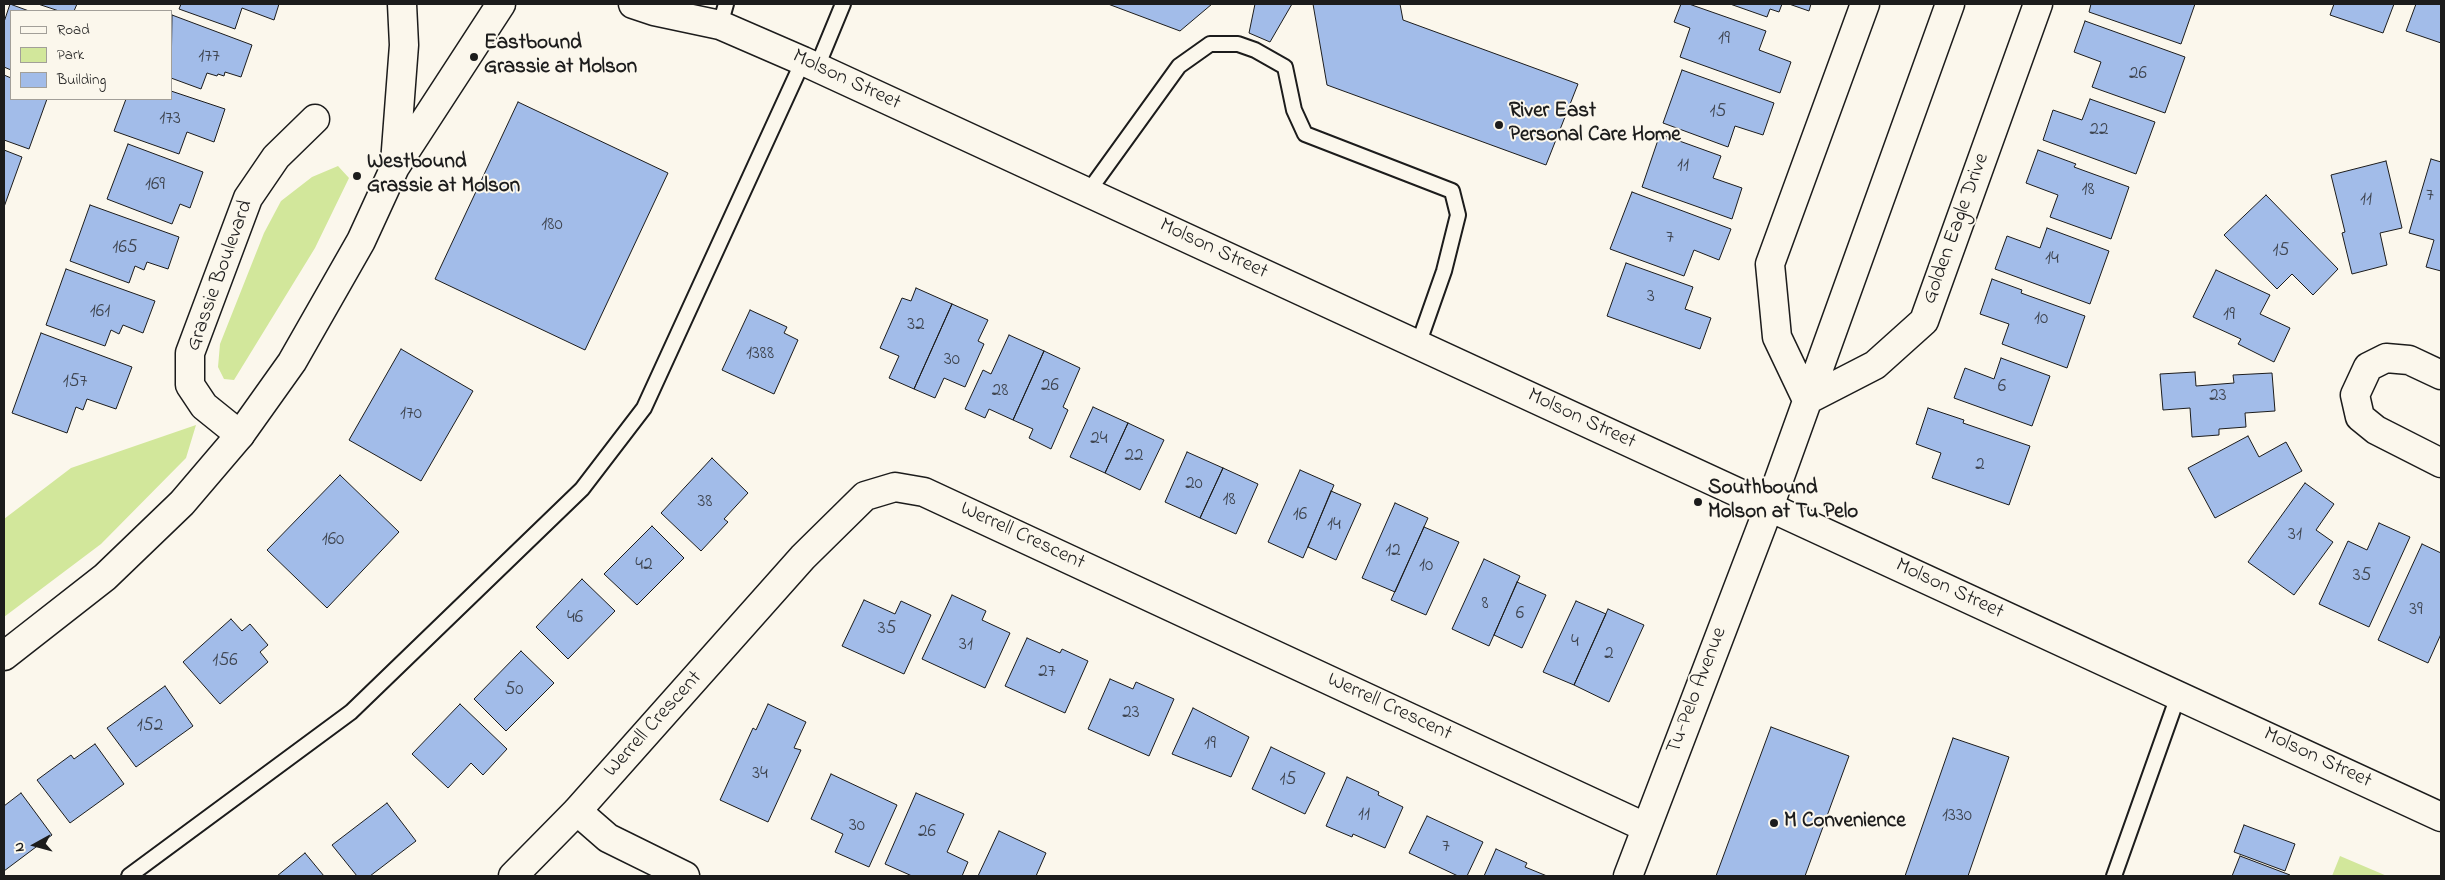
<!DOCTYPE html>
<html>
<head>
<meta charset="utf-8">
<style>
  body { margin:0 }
  #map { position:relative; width:2445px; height:880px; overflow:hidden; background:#fbf7ec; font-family:"Indie Flower",sans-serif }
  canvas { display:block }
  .frame { position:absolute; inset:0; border:5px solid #1c1c1c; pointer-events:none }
  .legend { position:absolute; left:10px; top:10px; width:162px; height:90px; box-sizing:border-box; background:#fbf7ec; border:1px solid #a29f99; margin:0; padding:6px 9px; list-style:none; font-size:15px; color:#1c1c1c }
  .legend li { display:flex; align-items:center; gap:10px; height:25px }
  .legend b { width:25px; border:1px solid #a29f99 }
  .north { position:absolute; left:10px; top:820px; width:50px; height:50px; -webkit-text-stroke:4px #fbf7ec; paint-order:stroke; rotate:263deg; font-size:14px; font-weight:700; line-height:20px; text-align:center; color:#1c1c1c }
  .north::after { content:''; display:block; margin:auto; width:18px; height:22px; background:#1c1c1c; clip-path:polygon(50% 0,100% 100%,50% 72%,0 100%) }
</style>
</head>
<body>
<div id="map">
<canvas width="2445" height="880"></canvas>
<div class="frame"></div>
<ul class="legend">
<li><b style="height:6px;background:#fbf7ec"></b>Road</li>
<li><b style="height:14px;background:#d2e79b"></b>Park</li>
<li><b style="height:14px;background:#a2bce9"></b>Building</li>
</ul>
<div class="north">N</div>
</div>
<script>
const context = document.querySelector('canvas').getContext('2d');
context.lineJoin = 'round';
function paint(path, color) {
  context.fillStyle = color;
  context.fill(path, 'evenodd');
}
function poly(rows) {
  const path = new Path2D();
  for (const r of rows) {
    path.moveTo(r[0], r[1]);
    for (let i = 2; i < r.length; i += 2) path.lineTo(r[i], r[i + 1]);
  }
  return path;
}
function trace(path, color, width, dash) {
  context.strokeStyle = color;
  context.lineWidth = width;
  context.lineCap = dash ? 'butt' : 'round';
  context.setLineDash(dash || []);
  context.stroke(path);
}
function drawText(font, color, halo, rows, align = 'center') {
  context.font = font + ' "Indie Flower",sans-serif';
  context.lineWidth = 4;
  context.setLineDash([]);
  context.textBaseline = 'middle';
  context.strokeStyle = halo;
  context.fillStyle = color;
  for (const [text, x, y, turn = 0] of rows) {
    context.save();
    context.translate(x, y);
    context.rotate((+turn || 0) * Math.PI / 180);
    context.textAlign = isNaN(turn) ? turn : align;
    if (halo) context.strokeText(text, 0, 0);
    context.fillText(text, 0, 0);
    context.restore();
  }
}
const green = poly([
  [338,166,349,178,315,248,234,380,224,379,218,367,220,344,264,233,281,201,312,177],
  [196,425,186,458,101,544,4,617,4,519,71,468],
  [2340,856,2387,876,2332,876]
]);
const building = poly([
  [10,4,29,11,11,11,11,70,4,67,4,22,10,4],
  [38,4,77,4,74,11,59,11,38,4],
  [181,4,279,4,274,20,242,8,235,29,179,9,181,4],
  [1108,4,1212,4,1180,31,1108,4],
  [1255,4,1292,4,1270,42,1249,33,1255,4],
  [1313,4,1400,4,1403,20,1578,84,1546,165,1327,85,1313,4],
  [1681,4,1689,4,1766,31,1759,50,1791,62,1780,93,1680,57,1690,28,1674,22,1681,4],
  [1730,4,1782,4,1779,12,1770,9,1767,17,1730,4],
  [1789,4,1811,4,1809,11,1789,4],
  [2091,4,2195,4,2181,44,2089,12,2091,4],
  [2334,4,2394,4,2383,33,2330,15,2334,4],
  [2416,4,2441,4,2441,43,2406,31,2416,4],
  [172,15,252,45,241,77,225,72,224,76,218,74,217,76,207,73,201,89,171,78,172,15],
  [2085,21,2185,57,2165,113,2092,87,2101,62,2074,52,2085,21],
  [1682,70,1774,103,1763,135,1735,126,1728,147,1663,123,1682,70],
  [4,75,11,78,11,99,47,99,29,149,4,140,4,75],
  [171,91,225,109,214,142,187,132,179,154,114,131,126,99,171,99,171,91],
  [2090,99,2155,122,2136,174,2043,140,2053,110,2082,120,2090,99],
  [518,102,668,173,585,350,435,279,518,102],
  [1660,134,1721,156,1713,178,1742,188,1732,219,1642,187,1660,134],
  [128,144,203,172,190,208,180,204,172,224,107,199,128,144],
  [4,150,22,157,4,207,4,150],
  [2038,150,2076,164,2074,167,2129,187,2111,239,2050,217,2058,195,2026,183,2038,150],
  [2431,159,2441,162,2441,271,2426,267,2434,240,2409,233,2431,159],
  [2386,161,2402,228,2380,233,2387,265,2352,274,2342,233,2345,232,2331,175,2386,161],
  [1632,192,1731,229,1719,260,1694,250,1684,276,1610,249,1632,192],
  [2266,195,2338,269,2313,295,2292,274,2277,289,2224,235,2266,195],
  [90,205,179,237,168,269,147,262,144,270,135,266,129,283,70,261,90,205],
  [2047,228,2109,251,2090,304,1995,269,2007,236,2040,248,2047,228],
  [1626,263,1693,287,1685,309,1711,318,1700,349,1607,316,1626,263],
  [66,269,155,301,143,333,123,325,119,334,111,330,105,346,46,325,66,269],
  [2216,270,2270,295,2260,314,2290,328,2274,362,2238,344,2241,339,2193,317,2216,270],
  [1992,279,2022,290,2021,293,2085,316,2067,368,2002,344,2009,324,1980,314,1992,279],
  [916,288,952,304,914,389,889,378,899,356,880,348,902,298,911,301,916,288],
  [952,304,988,320,978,341,984,344,965,387,944,378,935,398,914,389,952,304],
  [750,310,787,327,784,333,798,340,774,394,722,370,750,310],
  [41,333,132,367,116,409,87,399,83,410,76,407,67,433,12,413,41,333],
  [1009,335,1044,351,1013,420,989,409,985,418,965,409,983,370,991,374,1009,335],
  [401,349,473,391,421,481,349,440,401,349],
  [1044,351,1080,368,1063,407,1068,410,1051,449,1029,438,1033,429,1013,420,1044,351],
  [2001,358,2050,376,2032,426,1954,398,1965,368,1994,379,2001,358],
  [2195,372,2196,386,2234,383,2233,375,2272,373,2275,411,2245,413,2246,427,2219,429,2219,435,2192,437,2190,408,2163,410,2160,374,2195,372],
  [1093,407,1128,423,1105,473,1070,457,1093,407],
  [1928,408,1964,420,1963,423,2030,446,2009,505,1932,478,1941,453,1916,444,1928,408],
  [1128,423,1164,440,1140,490,1105,473,1128,423],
  [2248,436,2259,457,2286,442,2302,471,2215,518,2188,468,2248,436],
  [1187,452,1223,468,1200,518,1165,502,1187,452],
  [712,458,748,493,724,519,728,522,701,551,661,513,712,458],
  [1223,468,1258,484,1236,534,1200,518,1223,468],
  [1300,470,1334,485,1303,558,1268,542,1300,470],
  [340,475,399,532,327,608,267,550,340,475],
  [2305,483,2334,504,2316,530,2333,542,2294,595,2248,562,2305,483],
  [1331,491,1361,504,1336,560,1308,547,1331,491],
  [1395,503,1428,518,1395,592,1362,578,1395,503],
  [2379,523,2410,537,2369,627,2319,604,2348,541,2367,550,2379,523],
  [652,526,684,558,637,605,604,574,652,526],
  [1424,527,1459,542,1426,615,1391,600,1424,527],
  [2422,544,2441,553,2441,634,2428,663,2378,640,2422,544],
  [1484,559,1520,576,1489,646,1452,629,1484,559],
  [582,579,615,611,568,659,536,627,582,579],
  [1517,582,1546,595,1522,648,1494,635,1517,582],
  [952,595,986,611,982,620,1010,633,985,688,922,659,952,595],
  [864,600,895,614,901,601,931,615,904,674,842,646,864,600],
  [1576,601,1606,614,1574,685,1543,672,1576,601],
  [1608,609,1644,625,1609,702,1574,685,1608,609],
  [231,619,242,631,250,624,268,645,260,652,268,662,220,704,183,662,231,619],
  [1027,638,1060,653,1062,649,1088,661,1065,713,1005,686,1027,638],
  [521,651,554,683,506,731,474,699,521,651],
  [1110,679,1133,689,1136,682,1174,699,1149,756,1088,729,1110,679],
  [165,686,193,726,136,767,107,728,165,686],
  [460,704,507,749,483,775,471,763,448,788,412,754,460,704],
  [768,704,806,722,794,748,801,750,768,822,720,800,753,728,756,730,768,704],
  [1193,708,1249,737,1231,777,1172,754,1193,708],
  [1771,727,1849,756,1805,876,1716,876,1771,727],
  [1953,738,2009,757,1968,876,1905,876,1953,738],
  [95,744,124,784,70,823,37,780,71,755,74,759,95,744],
  [1271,747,1325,773,1305,814,1252,789,1271,747],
  [831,774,897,805,869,867,835,852,843,834,811,819,831,774],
  [1347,777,1379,792,1378,795,1403,807,1385,848,1353,834,1352,837,1326,826,1347,777],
  [21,793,52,835,4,871,4,806,21,793],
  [916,793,964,814,947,852,968,862,962,876,912,876,885,864,916,793],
  [387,803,416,841,370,876,357,876,332,845,387,803],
  [1427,816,1483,842,1467,876,1458,876,1409,853,1427,816],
  [2244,825,2295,844,2285,871,2234,852,2244,825],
  [999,831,1046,853,1036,876,978,876,999,831],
  [1496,849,1527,863,1525,867,1547,876,1484,876,1496,849],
  [305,853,324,876,277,876,305,853],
  [2240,856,2290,875,2290,876,2232,876,2240,856]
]);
const service = poly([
  [720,25,726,4],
  [817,67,843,4],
  [1088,192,1179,66,1210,44,1238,44,1255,50,1285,67,1294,110,1305,134,1452,191,1458,215,1444,271,1418,345],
  [129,876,351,712,582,489,644,408,803,61],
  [2114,876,2178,696]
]);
const minor = poly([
  [1865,4,1770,264,1777,337,1807,400,1875,365,1924,321,2038,4],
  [2441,375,2409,360,2386,358,2368,367,2355,395,2360,417,2376,430,2441,463],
  [240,435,204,406,190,385,190,353,248,198,276,157,315,119],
  [1769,507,1950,4],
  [577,811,608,838,685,876],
  [513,876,577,811,803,557,865,496,895,487,924,492,1645,827]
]);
const tertiary = poly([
  [633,4,654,11,720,25,803,61,2441,817],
  [395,163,404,45,402,4],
  [4,656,105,577,182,503,240,435,292,362,361,241,395,167,501,4],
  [1628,876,1769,507]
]);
const markers = [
  [474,57,5,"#1c1c1c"],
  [1499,125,5,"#1c1c1c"],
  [357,176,5,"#1c1c1c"],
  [1698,502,5,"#1c1c1c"],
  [1774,823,5,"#1c1c1c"]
];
const numberNames = [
  ["19",1724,40],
  ["177",209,58],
  ["26",2138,75],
  ["15",1718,113],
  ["173",170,120],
  ["22",2099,131],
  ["11",1683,167],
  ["169",155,186],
  ["18",2088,191],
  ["7",2430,197],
  ["11",2366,201],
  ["180",552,226],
  ["7",1670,239],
  ["165",125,249],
  ["15",2281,252],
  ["14",2052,260],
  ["3",1651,298],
  ["161",100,313],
  ["19",2229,316],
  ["10",2041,320],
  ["32",916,326],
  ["1388",760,355],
  ["30",952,361],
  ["157",75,383],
  ["26",1050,387],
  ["6",2002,388],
  ["28",1000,392],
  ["23",2218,397],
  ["170",411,415],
  ["24",1099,440],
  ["22",1134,457],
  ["2",1980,466],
  ["20",1194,485],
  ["18",1229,501],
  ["38",705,503],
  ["16",1300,516],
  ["14",1334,526],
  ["31",2295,536],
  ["160",333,541],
  ["12",1393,552],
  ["42",644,566],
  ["10",1426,567],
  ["35",2362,577],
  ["8",1485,605],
  ["39",2416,611],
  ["6",1520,615],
  ["46",575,619],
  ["35",887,630],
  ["4",1575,643],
  ["31",966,646],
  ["2",1609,655],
  ["156",225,662],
  ["27",1047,673],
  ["50",514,691],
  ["23",1131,714],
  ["152",150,727],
  ["19",1210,745],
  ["34",760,775],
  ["15",1288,781],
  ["11",1364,816],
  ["1330",1957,817],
  ["30",857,827],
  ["26",927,833],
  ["7",1446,848]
];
const poiNames = [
  ["Eastbound",484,45],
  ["Grassie at Molson",484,69],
  ["River East",1509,113],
  ["Personal Care Home",1509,137],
  ["Westbound",367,164],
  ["Grassie at Molson",367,188],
  ["Southbound",1708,490],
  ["Molson at Tu Pelo",1708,514],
  ["M Convenience",1784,823]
];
const streetNames = [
  ["Molson Street",846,81,25],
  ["Golden Eagle Drive",1957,229,-70],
  ["Molson Street",1213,250,25],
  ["Grassie Boulevard",221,276,-70],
  ["Molson Street",1581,420,25],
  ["Werrell Crescent",1022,537,25],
  ["Molson Street",1949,590,25],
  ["Tu-Pelo Avenue",1698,691,-69],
  ["Werrell Crescent",1389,708,25],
  ["Werrell Crescent",654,725,-48],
  ["Molson Street",2317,759,25]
];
paint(green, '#d2e79b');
paint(building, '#a2bce9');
trace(building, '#1c1c1c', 1);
trace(service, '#1c1c1c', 18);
trace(minor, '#1c1c1c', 31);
trace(tertiary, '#1c1c1c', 31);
trace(service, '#fbf7ec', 14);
trace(minor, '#fbf7ec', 28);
trace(tertiary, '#fbf7ec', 28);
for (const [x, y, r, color] of markers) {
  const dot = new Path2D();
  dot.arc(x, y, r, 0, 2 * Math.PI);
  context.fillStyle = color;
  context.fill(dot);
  trace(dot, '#fbf7ec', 2);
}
drawText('19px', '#3e444f', null, numberNames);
drawText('bold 21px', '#1c1c1c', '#fbf7ec', poiNames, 'left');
drawText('21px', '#1c1c1c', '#fbf7ec', streetNames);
</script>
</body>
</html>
